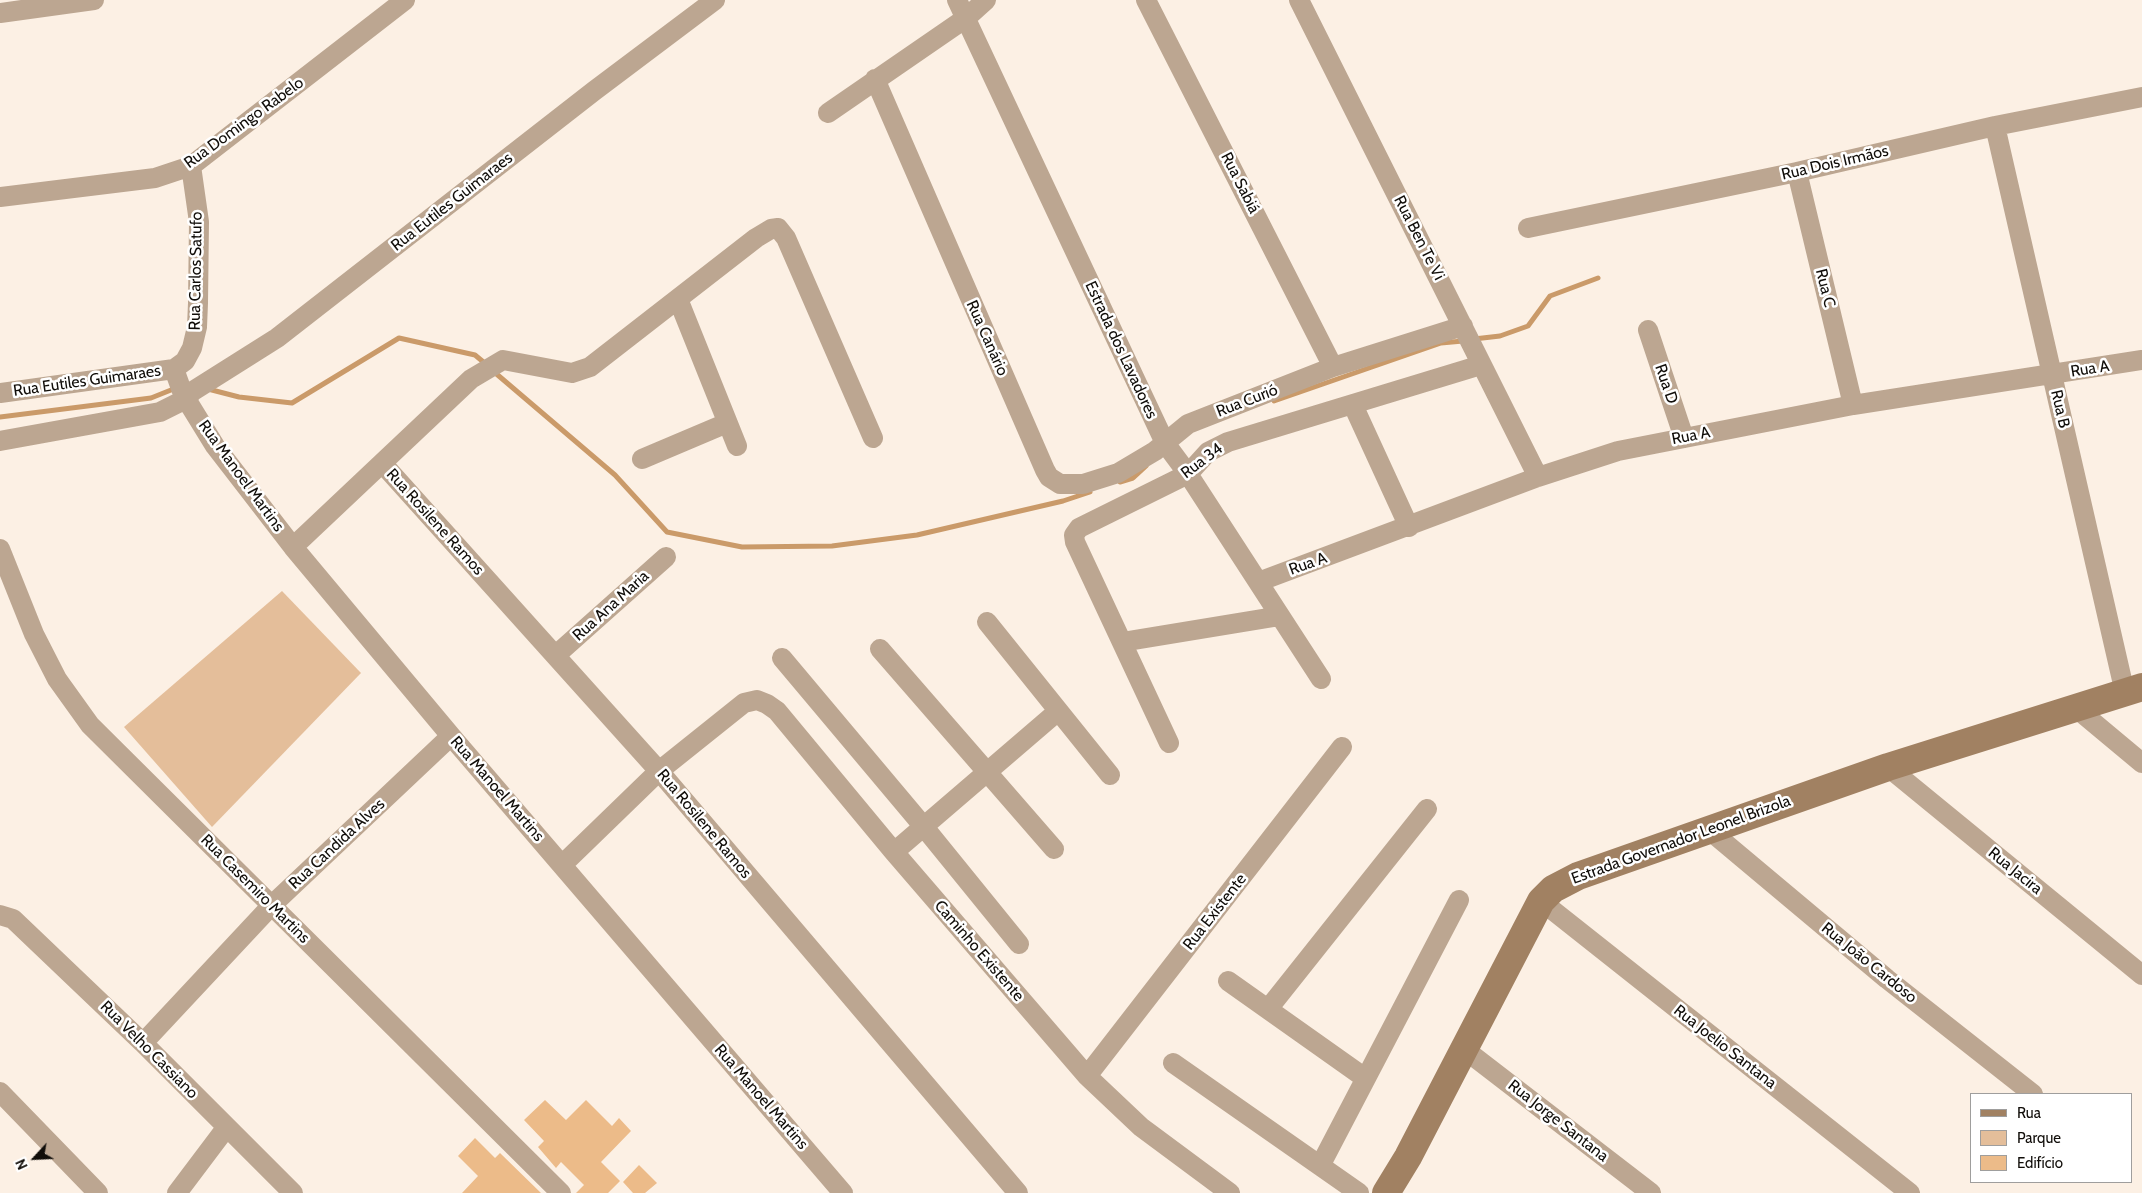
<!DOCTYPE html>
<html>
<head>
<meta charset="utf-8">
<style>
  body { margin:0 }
  #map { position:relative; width:2142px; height:1193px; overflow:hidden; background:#fcf0e4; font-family:Cabin,sans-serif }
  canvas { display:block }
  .legend { position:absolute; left:1970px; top:1093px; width:162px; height:90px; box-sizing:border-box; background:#fff; border:1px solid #9f9e9d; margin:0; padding:6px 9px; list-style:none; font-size:15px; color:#100d09 }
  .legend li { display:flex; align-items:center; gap:10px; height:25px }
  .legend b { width:25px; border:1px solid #9f9e9d }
  .north { position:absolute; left:10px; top:1133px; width:50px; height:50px; -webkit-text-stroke:4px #fff; paint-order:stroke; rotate:245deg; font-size:14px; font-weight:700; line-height:20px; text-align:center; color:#100d09 }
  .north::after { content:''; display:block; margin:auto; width:18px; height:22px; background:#100d09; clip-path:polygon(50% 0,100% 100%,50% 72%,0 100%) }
</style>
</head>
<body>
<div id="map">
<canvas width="2142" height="1193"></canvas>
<ul class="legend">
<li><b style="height:6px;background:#a18162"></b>Rua</li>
<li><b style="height:14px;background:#e4be9a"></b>Parque</li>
<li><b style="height:14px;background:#ecbb89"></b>Edifício</li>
</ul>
<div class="north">N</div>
</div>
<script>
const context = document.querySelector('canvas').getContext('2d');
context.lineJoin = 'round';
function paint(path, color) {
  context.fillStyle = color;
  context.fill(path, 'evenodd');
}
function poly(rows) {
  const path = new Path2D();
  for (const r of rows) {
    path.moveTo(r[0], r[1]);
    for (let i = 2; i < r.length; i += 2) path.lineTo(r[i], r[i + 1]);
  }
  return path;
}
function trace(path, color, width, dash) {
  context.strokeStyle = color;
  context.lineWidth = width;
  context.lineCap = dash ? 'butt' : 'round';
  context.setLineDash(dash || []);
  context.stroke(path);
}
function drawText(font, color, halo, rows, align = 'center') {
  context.font = font + ' Cabin,sans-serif';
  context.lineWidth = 5;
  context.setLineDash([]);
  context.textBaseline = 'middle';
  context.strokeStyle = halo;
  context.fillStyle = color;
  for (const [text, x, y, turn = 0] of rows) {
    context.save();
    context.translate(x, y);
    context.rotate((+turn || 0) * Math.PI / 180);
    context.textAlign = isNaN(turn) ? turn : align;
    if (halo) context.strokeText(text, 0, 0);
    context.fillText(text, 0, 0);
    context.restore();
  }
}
const green = poly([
  [282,591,361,673,212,827,124,727]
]);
const stream = poly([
  [1474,339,1500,336,1528,326,1550,296,1598,278],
  [493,371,615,475,667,532,742,547,832,546,917,535,1063,501,1090,492],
  [208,389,239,397,292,403,399,338,475,355,487,365],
  [1274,401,1441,343,1463,341],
  [0,417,151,398,176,388],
  [1120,482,1133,478,1146,466]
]);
const building = poly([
  [545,1100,566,1120,586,1100,612,1126,619,1118,631,1131,601,1162,620,1181,608,1193,576,1193,584,1185,561,1162,556,1168,538,1147,544,1141,524,1120],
  [475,1138,495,1158,500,1153,541,1193,462,1193,478,1176,458,1156],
  [639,1165,657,1183,645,1193,633,1193,623,1182]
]);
const minor = poly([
  [957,0,1165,443,1188,474,1321,679],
  [1146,0,1333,367],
  [1299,0,1538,477],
  [0,13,94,0],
  [875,79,1045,470,1049,477,1060,484,1083,484,1118,473,1155,451,1188,424,1216,413,1333,367,1463,326],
  [828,113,966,18,986,0],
  [1995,126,2125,693],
  [1797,172,1853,405],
  [0,197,155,178,191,166,405,0],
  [1528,228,1797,172,1995,126,2142,97],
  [678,299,737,446],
  [1648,330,1684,438],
  [174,369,183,394,215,446,293,547,451,736,843,1193],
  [0,393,174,369,185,361,192,348,197,327,198,303,199,222,191,166],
  [1353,405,1409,527],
  [0,441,160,412,186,399,193,391,277,338,594,91,715,0],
  [642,459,727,423],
  [382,463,659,771,1018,1193],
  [293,547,471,379,503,360,572,373,590,367,756,238,771,229,778,228,786,238,873,438],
  [0,549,34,634,57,679,90,725,561,1193],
  [1258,582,1538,477,1618,451,1853,405,2142,360],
  [987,622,1110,775],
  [1122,642,1280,616],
  [880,649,1054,849],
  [556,655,666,557],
  [782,658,924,827,1019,944],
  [2076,708,2142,763],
  [1169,743,1075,542,1074,535,1079,528,1188,474,1208,452,1228,442,1481,365],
  [1888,767,2142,975],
  [1708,829,1887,979,2033,1094],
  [894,852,1057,712],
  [562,865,659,771,744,703,757,700,767,704,777,711,894,852,1087,1076,1141,1127,1230,1193],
  [1541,901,1910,1193],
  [0,915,13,919,143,1043,293,1193],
  [1228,981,1365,1078],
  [1268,1009,1427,809],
  [143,1043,272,905,451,736],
  [1464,1049,1651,1193],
  [1173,1063,1359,1193],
  [1087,1076,1342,747],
  [0,1092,98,1193],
  [1320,1166,1459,900],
  [177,1193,226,1128]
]);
const secondary = poly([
  [1386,1193,1408,1157,1541,901,1553,889,1578,876,1888,767,2142,687]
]);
const streetNames = [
  ["Rua Domingo Rabelo",244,123,-36],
  ["Rua Dois Irmãos",1835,163,-13],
  ["Rua Sabiá",1240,183,63],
  ["Rua Eutiles Guimaraes",452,202,-38],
  ["Rua Ben Te Vi",1419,238,63],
  ["Rua Carlos Satufo",196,271,-89],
  ["Rua C",1825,288,76],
  ["Rua Canário",987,338,66],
  ["Estrada dos Lavadores",1121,350,65],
  ["Rua A",2090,369,-9],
  ["Rua Eutiles Guimaraes",87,381,-8],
  ["Rua D",1666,384,71],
  ["Rua Curió",1247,401,-21],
  ["Rua B",2060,409,77],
  ["Rua A",1691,436,-11],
  ["Rua 34",1202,461,-37],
  ["Rua Manoel Martins",241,476,54],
  ["Rua Rosilene Ramos",435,522,48],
  ["Rua A",1308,564,-20],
  ["Rua Ana Maria",611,606,-42],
  ["Rua Manoel Martins",497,789,49],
  ["Rua Rosilene Ramos",704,824,50],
  ["Estrada Governador Leonel Brizola",1681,840,-20],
  ["Rua Candida Alves",337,844,-43],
  ["Rua Jacira",2015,871,39],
  ["Rua Casemiro Martins",255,889,45],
  ["Rua Existente",1215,912,-52],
  ["Caminho Existente",979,951,49],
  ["Rua João Cardoso",1869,963,39],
  ["Rua Joelio Santana",1725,1047,38],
  ["Rua Velho Cassiano",149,1050,45],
  ["Rua Manoel Martins",761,1097,49],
  ["Rua Jorge Santana",1558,1121,38]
];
paint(green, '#e4be9a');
trace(stream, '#ca9a69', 5);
paint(building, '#ecbb89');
trace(minor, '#bca691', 20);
trace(secondary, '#a18162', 28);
drawText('16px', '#100d09', '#fff', streetNames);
</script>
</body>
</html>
